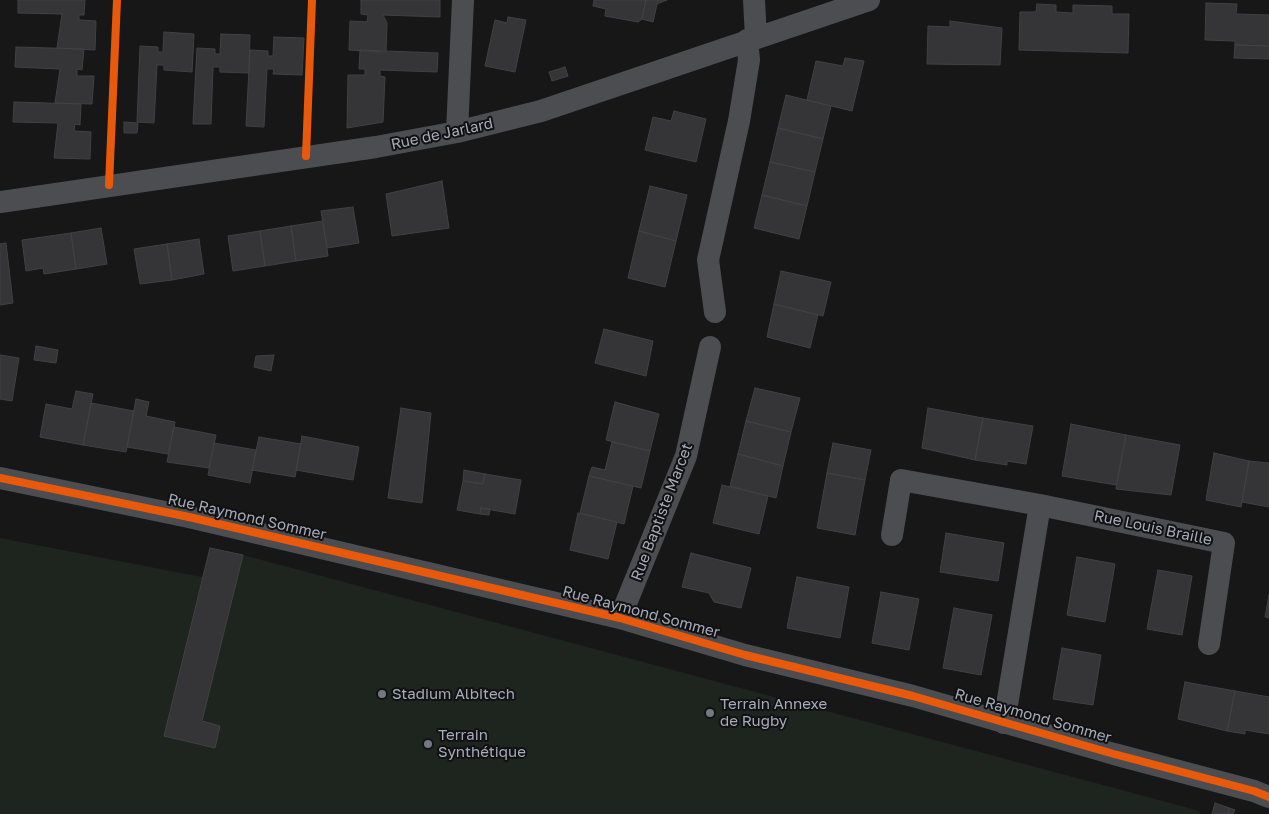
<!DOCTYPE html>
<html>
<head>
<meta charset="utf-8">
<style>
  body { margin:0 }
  canvas { display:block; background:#171717 }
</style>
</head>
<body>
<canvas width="1269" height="814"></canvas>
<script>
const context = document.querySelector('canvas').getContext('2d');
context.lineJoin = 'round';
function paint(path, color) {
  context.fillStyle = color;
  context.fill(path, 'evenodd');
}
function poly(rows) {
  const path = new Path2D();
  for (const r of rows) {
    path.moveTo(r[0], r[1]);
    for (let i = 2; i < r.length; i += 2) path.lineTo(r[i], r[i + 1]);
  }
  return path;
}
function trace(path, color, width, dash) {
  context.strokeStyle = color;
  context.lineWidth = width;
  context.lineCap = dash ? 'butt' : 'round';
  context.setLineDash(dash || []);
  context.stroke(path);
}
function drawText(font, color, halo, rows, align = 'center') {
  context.font = font + ' "Golos Text",sans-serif';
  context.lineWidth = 4;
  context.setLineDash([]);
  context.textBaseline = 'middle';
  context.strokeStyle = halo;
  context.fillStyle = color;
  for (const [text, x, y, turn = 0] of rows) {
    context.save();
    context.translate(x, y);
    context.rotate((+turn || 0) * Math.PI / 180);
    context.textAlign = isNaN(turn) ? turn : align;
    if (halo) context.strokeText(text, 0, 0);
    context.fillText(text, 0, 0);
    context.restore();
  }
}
const green = poly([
  [0,538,202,577,210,548,243,555,1200,811,1199,814,0,814]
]);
const building = poly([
  [18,0,85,0,84,15,79,15,79,20,96,21,95,50,57,48,62,14,18,13,18,0],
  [361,0,440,0,440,17,383,15,387,23,386,52,349,50,350,21,367,22,368,15,361,14,361,0],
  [594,0,646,0,642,19,638,22,605,16,606,9,593,6,594,0],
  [646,0,658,0,653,22,642,19,646,0],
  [658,0,667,0,657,4,658,0],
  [1206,3,1237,4,1236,14,1269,15,1269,46,1235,45,1235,41,1205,40,1206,3],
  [1037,4,1056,5,1056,12,1073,13,1073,5,1112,6,1112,14,1129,14,1128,53,1019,50,1020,12,1036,12,1037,4],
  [508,17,526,20,515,72,485,66,495,20,507,23,508,17],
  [950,21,1002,28,1000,65,927,64,928,26,950,27,950,21],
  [164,32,194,34,192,72,164,70,164,65,157,65,154,123,137,122,140,46,158,47,158,52,163,52,164,32],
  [221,34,250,35,249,73,220,72,220,67,213,67,211,124,193,124,197,48,215,49,215,54,220,54,221,34],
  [274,37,304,38,302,75,273,74,274,69,267,69,264,127,246,126,250,50,268,51,268,56,273,56,274,37],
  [1235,45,1269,46,1269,59,1234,58,1235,45],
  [16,47,84,49,82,70,77,69,77,76,94,76,92,104,55,103,60,69,15,67,16,47],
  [360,50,438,53,437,72,380,70,380,76,385,77,383,122,347,128,348,75,365,75,365,69,359,69,360,50],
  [845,58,864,61,852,111,807,100,816,61,843,66,845,58],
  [565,67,568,76,552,81,549,72,565,67],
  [786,95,831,106,823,139,778,128,786,95],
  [14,102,81,104,80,125,75,124,74,131,91,132,90,159,54,158,58,123,13,122,14,102],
  [674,111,706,119,696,162,645,150,653,117,671,121,674,111],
  [124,122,138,123,137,133,124,133,124,122],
  [778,128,823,139,815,172,770,162,778,128],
  [770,162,815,172,807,206,762,195,770,162],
  [442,181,449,228,392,236,386,194,442,181],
  [650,186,687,195,676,241,639,231,650,186],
  [762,195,807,206,799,239,754,228,762,195],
  [353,207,359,243,327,248,321,211,353,207],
  [323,221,328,256,296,261,291,226,323,221],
  [291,226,296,261,265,266,260,231,291,226],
  [101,228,107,264,76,269,71,233,101,228],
  [260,231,265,266,233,271,228,236,260,231],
  [639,231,676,241,665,287,628,278,639,231],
  [71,233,76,269,44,274,43,268,26,271,22,240,71,233],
  [199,239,204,274,172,280,167,244,199,239],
  [6,243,13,303,0,305,0,244,6,243],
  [167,244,172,280,140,284,134,249,167,244],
  [781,271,831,282,823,316,774,304,781,271],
  [774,304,818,315,810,348,767,337,774,304],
  [604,329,653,341,646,376,595,363,604,329],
  [36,346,58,350,56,363,34,360,36,346],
  [0,355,19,358,12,401,0,399,0,355],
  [274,355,271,371,254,367,256,356,274,355],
  [755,388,800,398,791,432,746,421,755,388],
  [76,391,93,394,83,445,40,437,46,404,72,409,76,391],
  [136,399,149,402,146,416,175,422,168,454,127,447,136,399],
  [615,402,659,414,650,451,606,440,615,402],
  [91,403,134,411,126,452,83,445,91,403],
  [401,408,431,413,422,503,388,498,401,408],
  [928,408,983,418,975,460,922,448,928,408],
  [983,418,1033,426,1026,464,1007,461,1007,465,975,460,983,418],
  [746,421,791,432,783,466,738,454,746,421],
  [1071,424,1126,435,1116,485,1062,476,1071,424],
  [174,427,216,435,209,468,167,462,174,427],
  [1126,435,1180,445,1171,495,1116,489,1126,435],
  [302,436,359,447,353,480,296,470,302,436],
  [259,437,301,444,295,477,252,470,259,437],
  [612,442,650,451,641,488,589,476,592,467,605,470,612,442],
  [214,443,256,450,250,483,208,475,214,443],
  [833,443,871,450,865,480,827,473,833,443],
  [1214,453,1249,461,1241,507,1206,500,1214,453],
  [738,454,783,466,776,498,730,486,738,454],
  [1249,461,1269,463,1269,507,1242,502,1249,461],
  [464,470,485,474,483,484,463,481,464,470],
  [827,473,865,480,855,535,817,528,827,473],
  [485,474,521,480,515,514,481,508,480,514,457,510,463,481,483,484,485,474],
  [589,476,633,486,624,524,580,513,589,476],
  [722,485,768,496,759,534,713,523,722,485],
  [481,508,490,509,489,515,480,514,481,508],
  [578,513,617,522,608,559,570,550,578,513],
  [946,533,1004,543,998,581,940,572,946,533],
  [210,548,243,555,202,721,220,726,215,748,164,736,210,548],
  [691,553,751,568,741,608,714,602,709,593,682,587,691,553],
  [1077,557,1115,564,1105,622,1067,615,1077,557],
  [1158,570,1192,576,1182,635,1147,629,1158,570],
  [797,577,849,587,840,638,787,628,797,577],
  [881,592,919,599,909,650,872,643,881,592],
  [1269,595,1269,618,1265,617,1269,595],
  [954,608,992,615,981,675,943,668,954,608],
  [1062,648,1101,655,1093,705,1053,699,1062,648],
  [1185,682,1235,691,1227,731,1178,719,1185,682],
  [1235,691,1269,697,1269,734,1245,730,1245,734,1227,731,1235,691],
  [1215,803,1229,808,1228,814,1212,814,1215,803],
  [1229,808,1235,810,1233,814,1228,814,1229,808]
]);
const street = poly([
  [754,0,756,38],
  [457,132,463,0],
  [0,202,376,147,457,132,541,111,869,0],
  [715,312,708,260,739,121,749,60,747,40],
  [0,478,189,517,620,618,745,655,913,696,1114,754,1254,791,1269,797],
  [1040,505,1224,543,1209,644],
  [892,535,901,480,1040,505,1004,723],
  [620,618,686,456,710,347]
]);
const cycleway = poly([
  [306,156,312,0],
  [109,185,117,0],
  [0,478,189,517,620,618,745,655,913,696,1114,754,1254,791,1269,797]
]);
const markers = [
  [382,694,5,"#757880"],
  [710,713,5,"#757880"],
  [428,744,5,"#757880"]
];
const streetNames = [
  ["Rue de Jarlard",442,134,-12],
  ["Rue Baptiste Marcet",662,512,-69],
  ["Rue Raymond Sommer",247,517,13],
  ["Rue Louis Braille",1153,528,12],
  ["Rue Raymond Sommer",641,612,15],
  ["Rue Raymond Sommer",1033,716,16]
];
const poiNames = [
  ["Stadium Albitech",392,694],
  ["Terrain Annexe",720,704],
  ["de Rugby",720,721],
  ["Terrain",438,735],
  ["Synthétique",438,752]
];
paint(green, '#1d251e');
paint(building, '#353537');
trace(building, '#404143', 1);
trace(street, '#4b4d50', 22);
trace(cycleway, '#e8590c', 8);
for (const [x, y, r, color] of markers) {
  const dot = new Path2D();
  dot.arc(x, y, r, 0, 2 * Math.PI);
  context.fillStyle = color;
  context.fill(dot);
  trace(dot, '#111113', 2);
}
drawText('15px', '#a7acb9', '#111113', streetNames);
drawText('15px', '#a7acb9', '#111113', poiNames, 'left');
</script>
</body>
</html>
